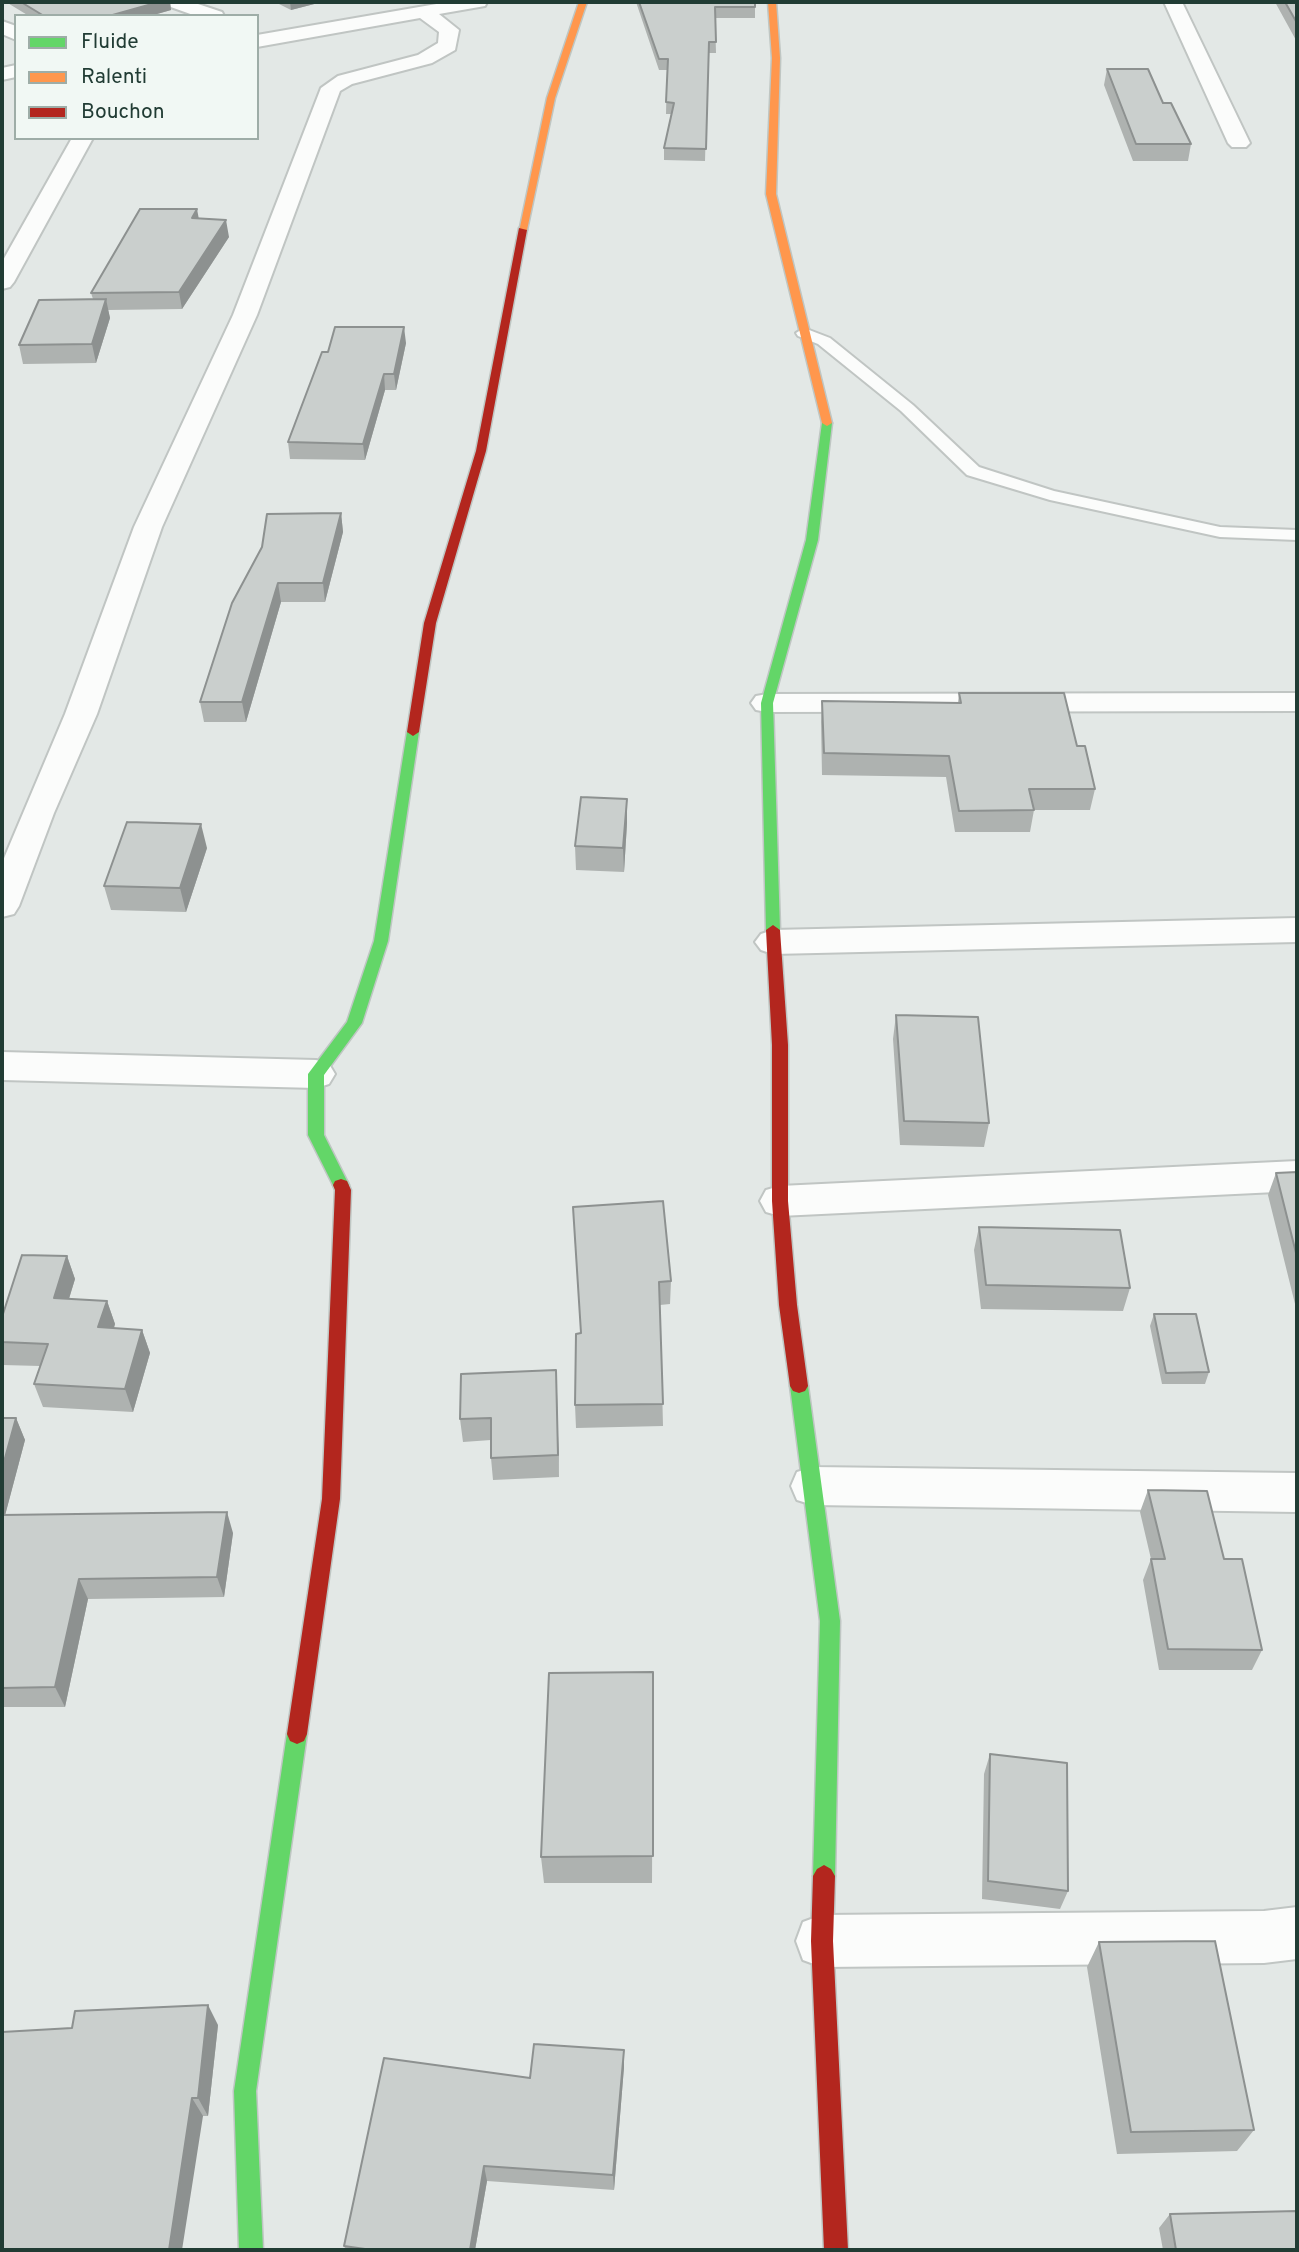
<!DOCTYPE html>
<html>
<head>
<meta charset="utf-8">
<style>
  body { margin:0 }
  #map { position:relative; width:1299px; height:2252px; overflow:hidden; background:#e3e8e6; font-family:Overpass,sans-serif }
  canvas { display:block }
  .frame { position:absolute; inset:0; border:4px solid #213c34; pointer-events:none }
  .legend { position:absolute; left:14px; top:14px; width:245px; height:126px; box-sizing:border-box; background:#f1f8f4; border:2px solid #9eada7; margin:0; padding:9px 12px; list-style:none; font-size:21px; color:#213c34 }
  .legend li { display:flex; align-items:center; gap:14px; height:35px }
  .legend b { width:35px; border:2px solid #9eada7 }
</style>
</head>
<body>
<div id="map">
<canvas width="1299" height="2252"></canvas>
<div class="frame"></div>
<ul class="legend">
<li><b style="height:9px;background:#63d668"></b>Fluide</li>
<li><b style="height:9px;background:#ff974d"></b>Ralenti</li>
<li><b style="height:9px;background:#b3261e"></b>Bouchon</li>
</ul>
</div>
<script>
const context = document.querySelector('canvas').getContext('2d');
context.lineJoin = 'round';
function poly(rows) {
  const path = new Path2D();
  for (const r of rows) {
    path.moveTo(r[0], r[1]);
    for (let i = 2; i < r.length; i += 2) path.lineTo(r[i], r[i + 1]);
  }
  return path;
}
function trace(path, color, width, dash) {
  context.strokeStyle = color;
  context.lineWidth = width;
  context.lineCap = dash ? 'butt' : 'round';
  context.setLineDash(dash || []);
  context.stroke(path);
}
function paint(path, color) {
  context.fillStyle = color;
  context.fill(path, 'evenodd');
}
const lane = poly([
  [804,328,830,338,913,405,979,467,1054,491,1220,527,1297,530,1297,540,1220,537,1050,500,967,475,901,411,818,344,798,336,796,333,804,328]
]);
const street = poly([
  [166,2,192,2,222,12,224,16,196,16,168,6,166,2],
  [448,2,487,2,485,6,439,14,459,30,455,50,432,63,352,84,340,91,257,315,162,527,97,714,54,813,19,906,14,914,2,917,2,863,65,714,134,527,233,315,321,88,338,76,418,55,438,43,439,32,420,18,257,47,257,35,448,2],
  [1164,2,1182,2,1250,143,1246,147,1232,147,1228,143,1164,2],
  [2,21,16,26,16,40,2,34,2,21],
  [16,65,16,77,2,80,2,68,16,65],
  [72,138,93,138,14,282,10,287,2,289,2,262,72,138],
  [1297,693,1297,711,767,712,756,710,751,703,756,696,767,694,1297,693],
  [1297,918,1297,942,773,954,761,950,755,942,761,934,773,930,1297,918],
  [2,1052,316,1060,329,1064,335,1074,329,1084,316,1088,2,1080,2,1052],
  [1297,1161,1297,1191,780,1216,766,1212,760,1201,766,1190,780,1186,1297,1161],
  [813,1467,1297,1473,1297,1512,813,1505,797,1500,791,1486,797,1472,813,1467],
  [1297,1907,1297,1959,1264,1963,822,1967,803,1960,796,1941,803,1922,822,1915,1264,1911,1297,1907]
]);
const fast = poly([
  [827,420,832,423,818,540,773,703,780,930,773,935,766,930,761,703,806,540,822,423,827,420],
  [413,728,419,732,388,941,362,1023,324,1075,324,1135,349,1185,347,1189,341,1191,335,1189,308,1135,308,1074,347,1022,374,941,407,732,413,728],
  [799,1379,805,1381,808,1386,840,1621,835,1876,831,1883,824,1887,817,1883,813,1876,820,1621,790,1386,793,1381,799,1379],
  [297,1724,304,1727,307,1734,256,2091,263,2250,239,2250,234,2091,287,1734,290,1727,297,1724]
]);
const slow = poly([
  [579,2,587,2,555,98,527,230,519,232,547,98,579,2],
  [768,2,776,2,780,58,776,194,832,423,827,426,822,423,766,194,772,58,768,2]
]);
const jam = poly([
  [519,228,527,230,486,451,436,623,419,732,413,736,407,732,424,623,476,451,519,228],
  [773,925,780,930,788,1045,788,1201,797,1305,808,1386,805,1391,799,1393,793,1391,790,1386,779,1305,772,1201,772,1045,766,930,773,925],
  [341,1179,347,1181,351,1190,340,1499,307,1734,304,1741,297,1744,290,1741,287,1734,322,1499,335,1190,333,1185,335,1181,341,1179],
  [824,1865,831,1869,835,1876,833,1941,848,2250,824,2250,811,1941,813,1876,817,1869,824,1865]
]);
const wall = poly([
  [6,2,170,2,171,10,150,16,29,16],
  [275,2,322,2,291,10],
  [636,2,755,2,755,18,715,18,716,53,708,53,705,161,664,160,664,148,671,114,666,114,667,70,659,70],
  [1079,2,1131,2,1130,4],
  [1275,2,1297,2,1297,42],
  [1107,69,1163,103,1191,144,1188,161,1133,161,1104,85],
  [199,219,229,237,182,309,108,310,110,318,96,363,23,364,19,345,93,299,91,293],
  [406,343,396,390,385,390,365,460,290,459,288,442,328,352],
  [341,513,343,532,325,602,281,602,246,722,204,722,200,702,232,603],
  [959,693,1077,746,1095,789,1090,810,1034,810,1030,832,955,832,946,777,822,775,821,722,822,701,958,703],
  [627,823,624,872,576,870,575,846],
  [207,848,186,912,111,910,104,886],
  [896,1015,989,1123,984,1147,900,1145,893,1039],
  [1297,1172,1297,1312,1268,1195,1276,1173],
  [979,1227,1130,1288,1123,1311,981,1309,974,1250],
  [574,1230,671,1281,670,1304,660,1305,663,1426,576,1428,575,1405,581,1333],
  [67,1256,75,1279,69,1299,107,1301,115,1324,114,1329,142,1330,150,1353,133,1412,43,1407,34,1384,40,1366,3,1365,2,1362,2,1317],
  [1154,1314,1209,1372,1205,1384,1162,1384,1150,1326],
  [556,1370,559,1477,493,1480,491,1458,491,1440,463,1442,460,1419],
  [2,1418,16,1418,25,1440,5,1515,233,1533,224,1597,88,1599,65,1707,2,1707],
  [1148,1490,1224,1559,1262,1650,1252,1670,1159,1670,1143,1580,1151,1559,1140,1512],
  [653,1672,652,1883,544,1883,541,1857],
  [990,1754,1068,1891,1060,1909,982,1899,984,1774],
  [1099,1942,1254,2130,1237,2151,1117,2154,1087,1967],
  [218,2025,208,2116,203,2116,2,2250],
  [624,2067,614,2190,487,2181,475,2250,346,2250,344,2246,530,2078],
  [1170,2214,1297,2250,1163,2250,1159,2228]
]);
const shadedWall = poly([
  [159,2,170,2,171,10,150,16,109,16],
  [290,2,322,2,291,10],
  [197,209,200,225,192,218],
  [226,220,229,237,182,309,179,292],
  [106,299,110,318,96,363,92,344],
  [404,327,406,343,396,390,394,374],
  [384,374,385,390,365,460,363,444],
  [341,513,343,532,325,602,323,583],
  [278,583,281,602,246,722,242,702],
  [627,799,627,823,624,872,623,848],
  [201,824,207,848,186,912,180,888],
  [67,1256,75,1279,62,1321,54,1298],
  [107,1301,115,1324,106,1350,98,1327],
  [142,1330,150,1353,133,1412,125,1389],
  [556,1370,557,1393,559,1477,558,1455],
  [16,1418,25,1440,2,1527,2,1469],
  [227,1512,233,1533,224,1597,217,1577],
  [79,1579,88,1599,65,1707,55,1687],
  [208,2005,218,2025,208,2116,198,2098],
  [624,2050,624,2067,614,2190,613,2175],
  [192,2098,203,2116,182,2250,169,2250],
  [484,2166,487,2181,475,2250,470,2250]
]);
const building = poly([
  [21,2,159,2,109,16,44,16,21,2],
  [639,2,755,2,755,7,715,7,716,42,709,42,706,149,664,148,674,103,666,102,668,59,659,59,639,2],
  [1285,2,1297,2,1297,23,1285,2],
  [1107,69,1148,69,1163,103,1171,103,1191,144,1136,144,1107,69],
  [140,209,197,209,192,218,226,220,179,292,91,293,140,209],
  [106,299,92,344,19,345,39,300,106,299],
  [335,327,404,327,394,374,384,374,363,444,288,442,322,352,328,352,335,327],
  [341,513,323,583,278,583,242,702,200,702,232,603,262,547,267,514,341,513],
  [959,693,1064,693,1077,746,1085,746,1095,789,1029,789,1034,810,959,811,949,756,824,753,822,701,961,703,959,693],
  [581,797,627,799,623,848,575,846,581,797],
  [127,822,201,824,180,888,104,886,127,822],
  [896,1015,978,1017,989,1123,904,1121,896,1015],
  [1297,1172,1297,1257,1276,1173,1297,1172],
  [663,1201,671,1281,659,1282,663,1404,575,1405,576,1334,581,1333,573,1207,663,1201],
  [979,1227,1120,1230,1130,1288,986,1285,979,1227],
  [22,1255,67,1256,54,1298,107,1301,98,1327,142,1330,125,1389,34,1384,48,1344,2,1342,2,1317,22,1255],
  [1154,1314,1196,1314,1209,1372,1166,1373,1154,1314],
  [556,1370,558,1455,491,1458,491,1418,460,1419,461,1374,556,1370],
  [2,1418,16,1418,2,1469,2,1418],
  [1148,1490,1207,1491,1224,1559,1242,1559,1262,1650,1168,1649,1151,1559,1165,1559,1148,1490],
  [227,1512,217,1577,79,1579,55,1687,2,1688,2,1515,227,1512],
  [653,1672,653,1856,541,1857,549,1673,653,1672],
  [990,1754,1067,1763,1068,1891,988,1881,990,1754],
  [1215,1941,1254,2130,1131,2132,1099,1942,1215,1941],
  [208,2005,198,2098,192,2098,169,2250,2,2250,2,2032,72,2028,75,2011,208,2005],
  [534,2044,624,2050,613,2175,484,2166,470,2250,372,2250,344,2246,384,2058,530,2078,534,2044],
  [1297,2211,1297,2250,1176,2250,1170,2214,1297,2211]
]);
trace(lane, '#c0c5c3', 4);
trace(street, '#c0c5c3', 4);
trace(fast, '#bfc6c3', 3);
trace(slow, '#bfc6c3', 3);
trace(jam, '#bfc6c3', 3);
paint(lane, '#fbfcfb');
paint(street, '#fbfcfb');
paint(fast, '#63d668');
paint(slow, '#ff974d');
paint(jam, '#b3261e');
paint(wall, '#aeb2b0');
paint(shadedWall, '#8d9190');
paint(building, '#cacfcd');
trace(building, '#8d9190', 2);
</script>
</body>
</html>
